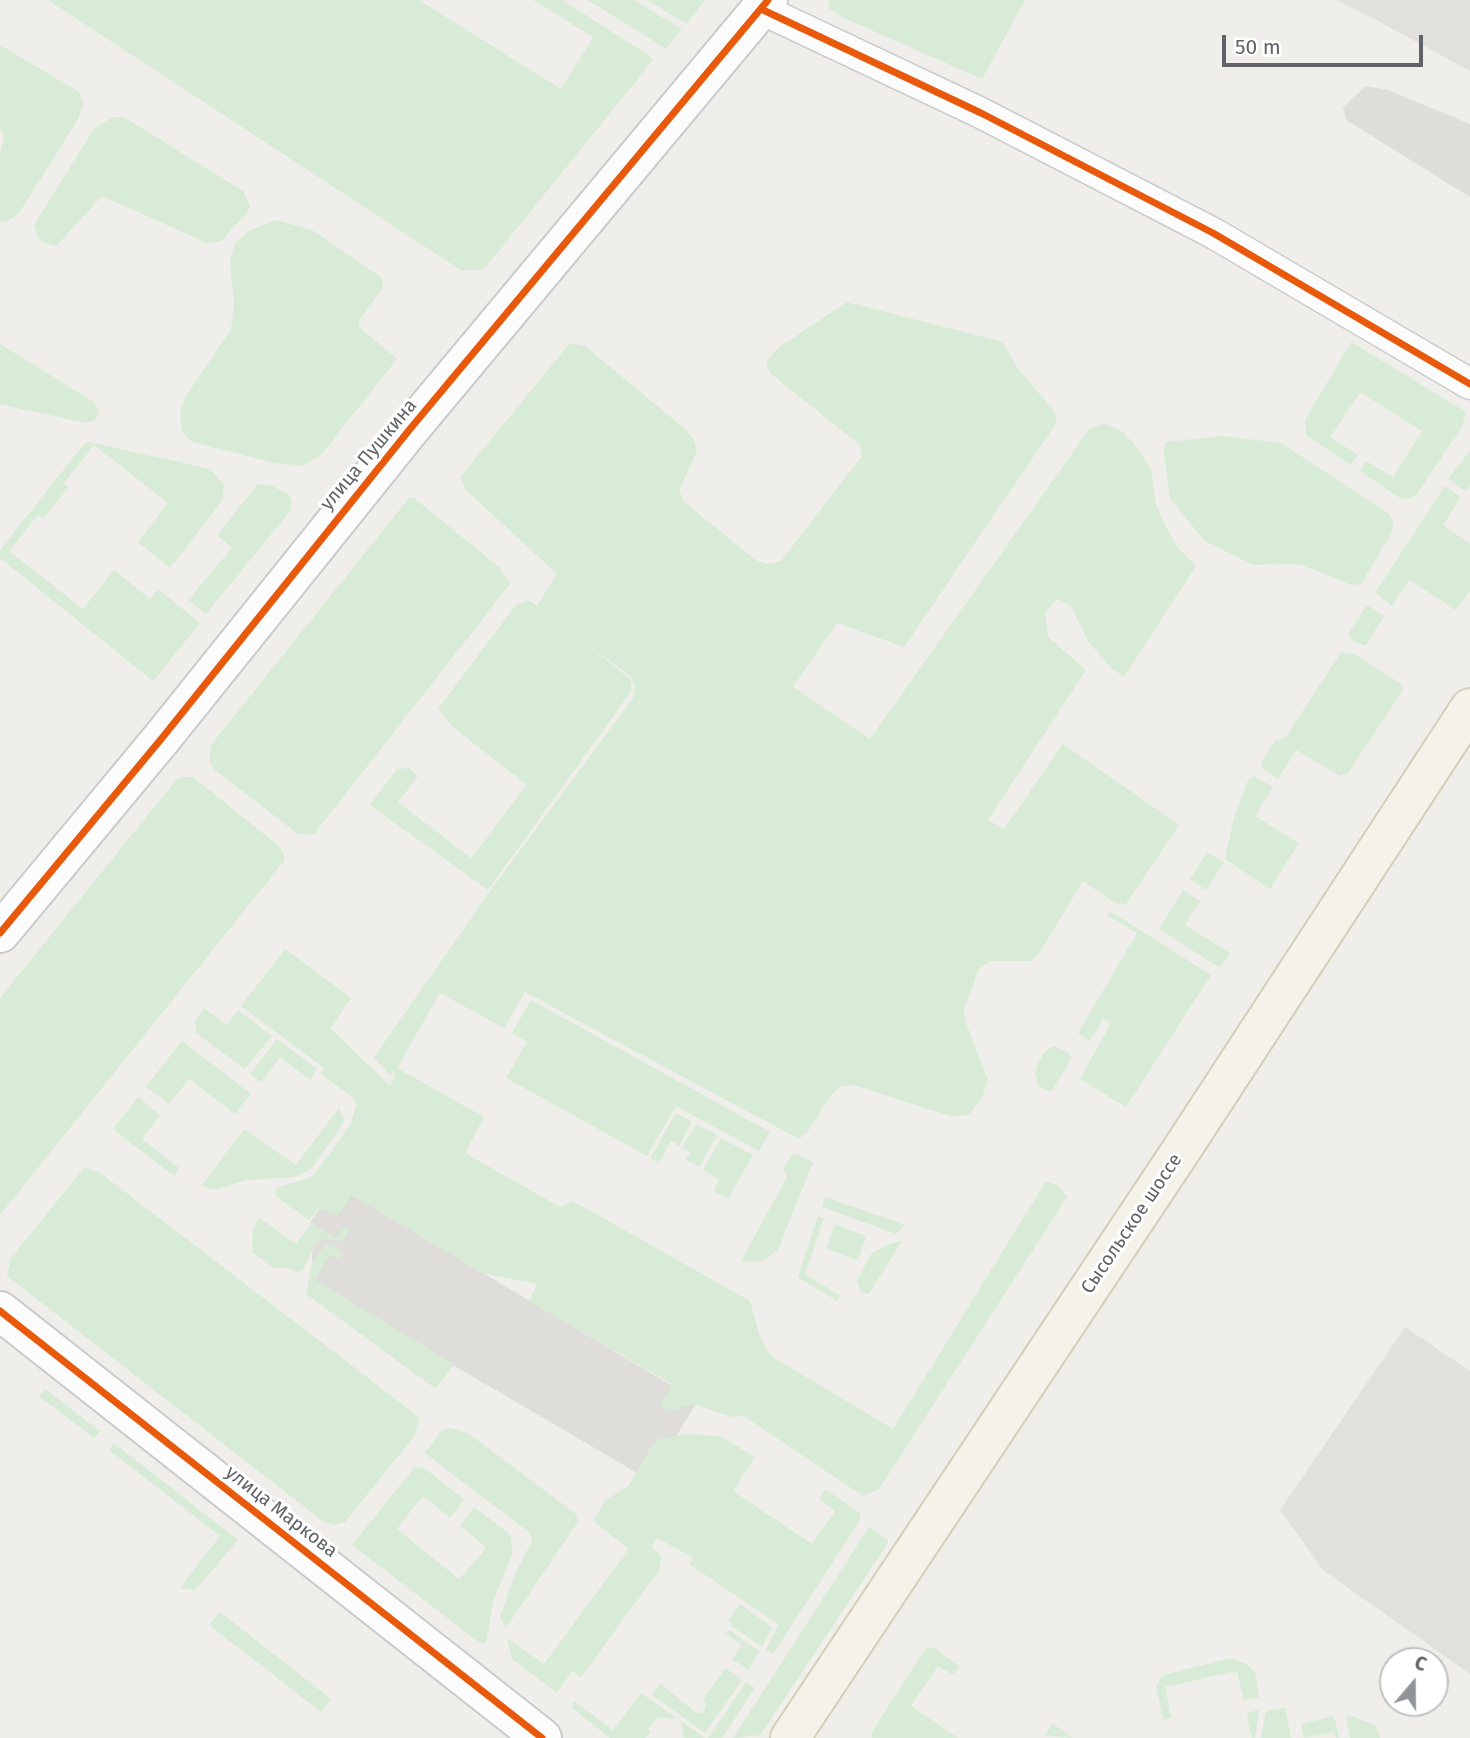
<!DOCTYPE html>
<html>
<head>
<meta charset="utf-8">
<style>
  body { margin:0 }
  #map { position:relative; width:1470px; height:1738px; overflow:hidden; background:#efeeea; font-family:"Fira Sans",sans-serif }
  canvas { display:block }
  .north { position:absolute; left:1379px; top:1647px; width:70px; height:70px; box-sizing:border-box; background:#fff; border:2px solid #bfc1c3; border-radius:50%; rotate:20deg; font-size:19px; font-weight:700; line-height:28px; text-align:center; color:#5f6368 }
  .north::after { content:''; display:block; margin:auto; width:24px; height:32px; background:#919496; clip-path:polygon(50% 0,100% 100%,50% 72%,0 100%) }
  .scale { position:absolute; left:1222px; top:35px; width:201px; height:32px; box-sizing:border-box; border:4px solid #5f6368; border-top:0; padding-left:9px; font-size:21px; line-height:24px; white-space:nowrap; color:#5f6368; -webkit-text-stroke:5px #fff; paint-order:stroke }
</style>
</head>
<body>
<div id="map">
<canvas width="1470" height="1738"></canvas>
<div class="north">С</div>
<div class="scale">50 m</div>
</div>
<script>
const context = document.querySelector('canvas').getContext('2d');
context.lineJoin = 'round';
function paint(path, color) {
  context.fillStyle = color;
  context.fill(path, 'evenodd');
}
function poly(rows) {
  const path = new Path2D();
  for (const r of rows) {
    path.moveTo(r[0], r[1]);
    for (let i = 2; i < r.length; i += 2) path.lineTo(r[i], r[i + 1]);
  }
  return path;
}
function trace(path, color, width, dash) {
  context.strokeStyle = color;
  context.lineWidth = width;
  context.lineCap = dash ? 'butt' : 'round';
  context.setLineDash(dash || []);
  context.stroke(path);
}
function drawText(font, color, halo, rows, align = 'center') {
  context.font = font + ' "Fira Sans",sans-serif';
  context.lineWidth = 6;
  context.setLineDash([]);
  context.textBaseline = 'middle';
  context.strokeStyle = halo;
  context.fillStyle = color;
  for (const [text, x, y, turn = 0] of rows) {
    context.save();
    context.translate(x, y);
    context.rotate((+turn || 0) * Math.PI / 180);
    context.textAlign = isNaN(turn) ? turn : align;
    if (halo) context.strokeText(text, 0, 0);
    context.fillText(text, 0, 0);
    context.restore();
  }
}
const industrial = poly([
  [1366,86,1388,90,1470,124,1470,197,1346,120,1343,107],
  [350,1194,698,1401,649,1480,313,1283,311,1221,319,1209]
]);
const education = poly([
  [1336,0,1470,0,1470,71,1378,21],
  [1405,1327,1470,1371,1470,1674,1323,1570,1280,1510]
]);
const green = poly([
  [48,0,419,0,561,89,593,37,533,0,562,0,647,54,653,60,484,269,462,271],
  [588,0,634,0,682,29,666,49],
  [647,0,705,0,686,24],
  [828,0,1025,0,982,79,844,18,830,9],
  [0,45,79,92,83,104,78,119,19,213,6,222,0,222,0,154,4,136,0,130],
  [112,117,124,117,243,191,250,206,246,214,221,241,207,243,102,196,56,246,44,243,37,236,34,225,94,129],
  [276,220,312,230,382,278,383,287,359,321,359,327,397,359,320,456,301,466,271,462,192,442,182,432,180,413,186,396,231,329,234,303,230,261,235,243,249,231],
  [847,302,1003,342,1018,369,1054,411,1057,422,904,647,837,623,793,687,870,739,1090,428,1105,424,1123,432,1136,446,1151,469,1156,505,1165,525,1177,547,1196,566,1124,677,1110,667,1088,641,1070,605,1057,599,1045,613,1048,637,1086,670,988,820,1004,829,1063,744,1179,825,1126,904,1115,903,1083,881,1040,952,1030,961,991,961,979,968,964,1009,966,1023,988,1080,982,1098,969,1115,950,1116,854,1085,841,1086,831,1095,808,1131,799,1139,525,992,504,1028,440,993,397,1068,484,1117,465,1153,560,1207,573,1201,750,1301,760,1337,771,1356,893,1429,1046,1181,1059,1186,1067,1197,879,1489,863,1496,742,1415,732,1417,694,1404,673,1410,659,1407,672,1384,529,1301,537,1284,482,1273,352,1195,337,1216,319,1208,309,1220,276,1196,276,1190,282,1186,312,1177,351,1124,356,1105,354,1098,321,1074,324,1068,241,1006,285,949,351,998,330,1028,390,1086,396,1070,390,1076,374,1057,493,887,633,698,635,688,631,677,579,638,630,679,632,690,488,890,370,805,397,769,409,768,418,776,398,802,471,858,527,785,454,728,438,709,516,605,528,600,537,606,557,574,465,489,461,476,570,343,585,346,686,430,694,440,697,451,679,490,684,502,757,561,768,564,781,561,862,456,860,445,770,373,766,362,779,347],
  [1351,342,1466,412,1462,427,1416,495,1409,499,1400,498,1360,471,1366,461,1393,477,1422,431,1360,392,1330,437,1358,455,1351,465,1306,435,1305,420],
  [0,344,94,402,99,413,95,420,85,423,0,404],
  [1221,436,1281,443,1388,513,1394,522,1391,534,1361,584,1351,585,1300,564,1253,565,1205,541,1170,499,1164,450,1166,442],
  [89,442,210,469,224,485,222,501,170,568,138,542,168,503,94,445,64,483,68,487,43,519,38,515,9,551,83,609,114,570,150,599,158,589,200,623,153,681,0,558,0,550,84,444],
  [1470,451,1470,484,1466,491,1448,479],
  [258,484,273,486,289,495,292,501,290,511,206,614,188,600,232,548,217,535],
  [1445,486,1461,497,1443,525,1470,544,1470,590,1456,610,1409,580,1392,606,1375,593],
  [409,498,414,498,500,568,510,584,314,834,298,834,215,770,209,761,211,745],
  [1367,605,1384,616,1366,645,1362,645,1351,639,1349,633],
  [1341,652,1356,655,1401,684,1403,690,1347,774,1340,776,1296,750,1278,779,1263,769,1261,763,1275,741,1286,737],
  [1253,776,1273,787,1255,816,1299,843,1270,889,1225,859,1234,818,1248,780],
  [184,777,193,777,275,843,284,853,284,861,0,1215,0,998,177,779],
  [1207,852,1224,862,1206,890,1190,879],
  [1183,890,1200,901,1185,925,1230,953,1220,968,1159,929],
  [1110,911,1211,975,1126,1107,1080,1079,1111,1023,1103,1019,1090,1041,1078,1033,1137,933,1107,915],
  [531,1000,770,1132,759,1151,676,1106,647,1156,506,1078,527,1042,512,1033],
  [204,1008,227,1025,238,1010,272,1036,245,1069,196,1033,195,1022],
  [277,1039,317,1069,310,1080,280,1057,261,1082,250,1074],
  [182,1041,251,1094,235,1114,189,1079,169,1104,146,1087],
  [1053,1046,1069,1053,1071,1059,1052,1091,1044,1090,1038,1085,1035,1074,1038,1063,1044,1053],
  [138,1097,160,1115,142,1139,179,1168,174,1176,113,1129],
  [339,1108,344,1119,342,1126,310,1170,294,1177,247,1180,213,1190,202,1185,244,1129,296,1165],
  [676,1113,692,1122,679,1146,671,1141,659,1163,650,1158],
  [696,1124,717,1135,699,1167,686,1160,690,1152,682,1148],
  [721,1138,753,1155,728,1199,714,1191,719,1179,703,1170],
  [794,1153,813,1162,778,1250,761,1262,741,1261,787,1177,783,1167],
  [84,1168,99,1172,419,1417,415,1435,345,1522,334,1525,324,1522,7,1276,11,1258],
  [825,1197,906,1225,896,1234,822,1207],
  [818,1216,824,1218,805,1274,840,1296,837,1301,798,1277],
  [258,1217,296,1244,312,1223,335,1238,345,1227,350,1228,342,1241,323,1239,315,1244,303,1270,296,1272,288,1268,274,1268,252,1252,253,1230],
  [835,1224,866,1236,858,1260,826,1249],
  [902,1241,869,1294,860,1291,857,1280,872,1253,889,1244],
  [325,1245,335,1245,343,1254,339,1259,330,1255,315,1280,454,1364,436,1389,306,1294,312,1263],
  [45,1389,100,1431,94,1438,39,1396],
  [449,1428,468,1433,576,1514,578,1522,505,1629,500,1616,516,1572,532,1541,530,1533,425,1453,440,1432],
  [687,1434,720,1436,755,1457,733,1491,812,1544,835,1511,819,1499,825,1489,860,1513,860,1520,773,1654,766,1650,778,1624,689,1564,693,1558,658,1538,651,1547,661,1556,660,1569,581,1677,572,1671,557,1693,512,1659,507,1638,544,1664,629,1549,593,1521,605,1501,629,1485,652,1445,660,1439],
  [114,1443,238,1540,195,1590,180,1588,220,1536,109,1450],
  [423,1467,464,1499,450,1518,426,1498,420,1499,397,1529,459,1579,485,1550,485,1546,460,1526,474,1507,511,1535,512,1554,493,1602,486,1644,480,1643,352,1545,414,1468],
  [869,1527,888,1540,888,1543,760,1735,733,1738],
  [740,1604,772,1627,762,1647,732,1626,729,1620],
  [220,1612,331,1699,321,1712,209,1625],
  [729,1630,759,1651,748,1670,732,1659,742,1645,726,1634],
  [926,1648,934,1648,959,1666,953,1675,938,1666,911,1706,958,1738,872,1738,871,1733],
  [1231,1658,1246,1664,1255,1672,1259,1697,1244,1700,1237,1671,1165,1687,1171,1718,1163,1720,1156,1686,1163,1675],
  [725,1668,742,1680,705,1733,652,1695,660,1683,695,1712,703,1713,706,1706,703,1700],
  [746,1682,755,1688,722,1738,708,1738],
  [641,1693,675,1717,673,1719,658,1717,648,1729,650,1732,646,1738,610,1738,572,1708,574,1701,613,1730],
  [1285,1708,1291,1738,1261,1738,1266,1711],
  [1259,1710,1255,1738,1252,1738,1247,1713],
  [1349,1715,1376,1726,1380,1738,1350,1738,1346,1717],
  [1334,1716,1339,1738,1336,1738,1334,1732,1304,1738,1301,1724],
  [680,1720,705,1738,684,1738],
  [1053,1724,1073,1738,1044,1735]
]);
const street = poly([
  [761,9,981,113,1213,233,1470,384]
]);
const secondary = poly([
  [0,933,162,738,410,429,768,0],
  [0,1311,542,1738]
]);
const primary = poly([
  [790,1738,1182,1149,1470,708]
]);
const cycleway = poly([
  [761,9,981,113,1213,233,1470,384],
  [0,933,162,738,410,429,768,0],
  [0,1311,542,1738]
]);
const streetNames = [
  ["улица Пушкина",369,455,-50],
  ["Сысольское шоссе",1132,1224,-56],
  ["улица Маркова",281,1512,38]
];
paint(industrial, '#dfddda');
paint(education, '#e2e0da');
paint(green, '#d8ebd6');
trace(street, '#cbcccc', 33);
trace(secondary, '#cacacb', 42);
trace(primary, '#d7ceb8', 42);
trace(street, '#fdfcfc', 30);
trace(secondary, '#fdfcfc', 38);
trace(primary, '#f4f2e9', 38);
trace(cycleway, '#e8590c', 7);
drawText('19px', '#5f6368', '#fff', streetNames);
</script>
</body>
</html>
